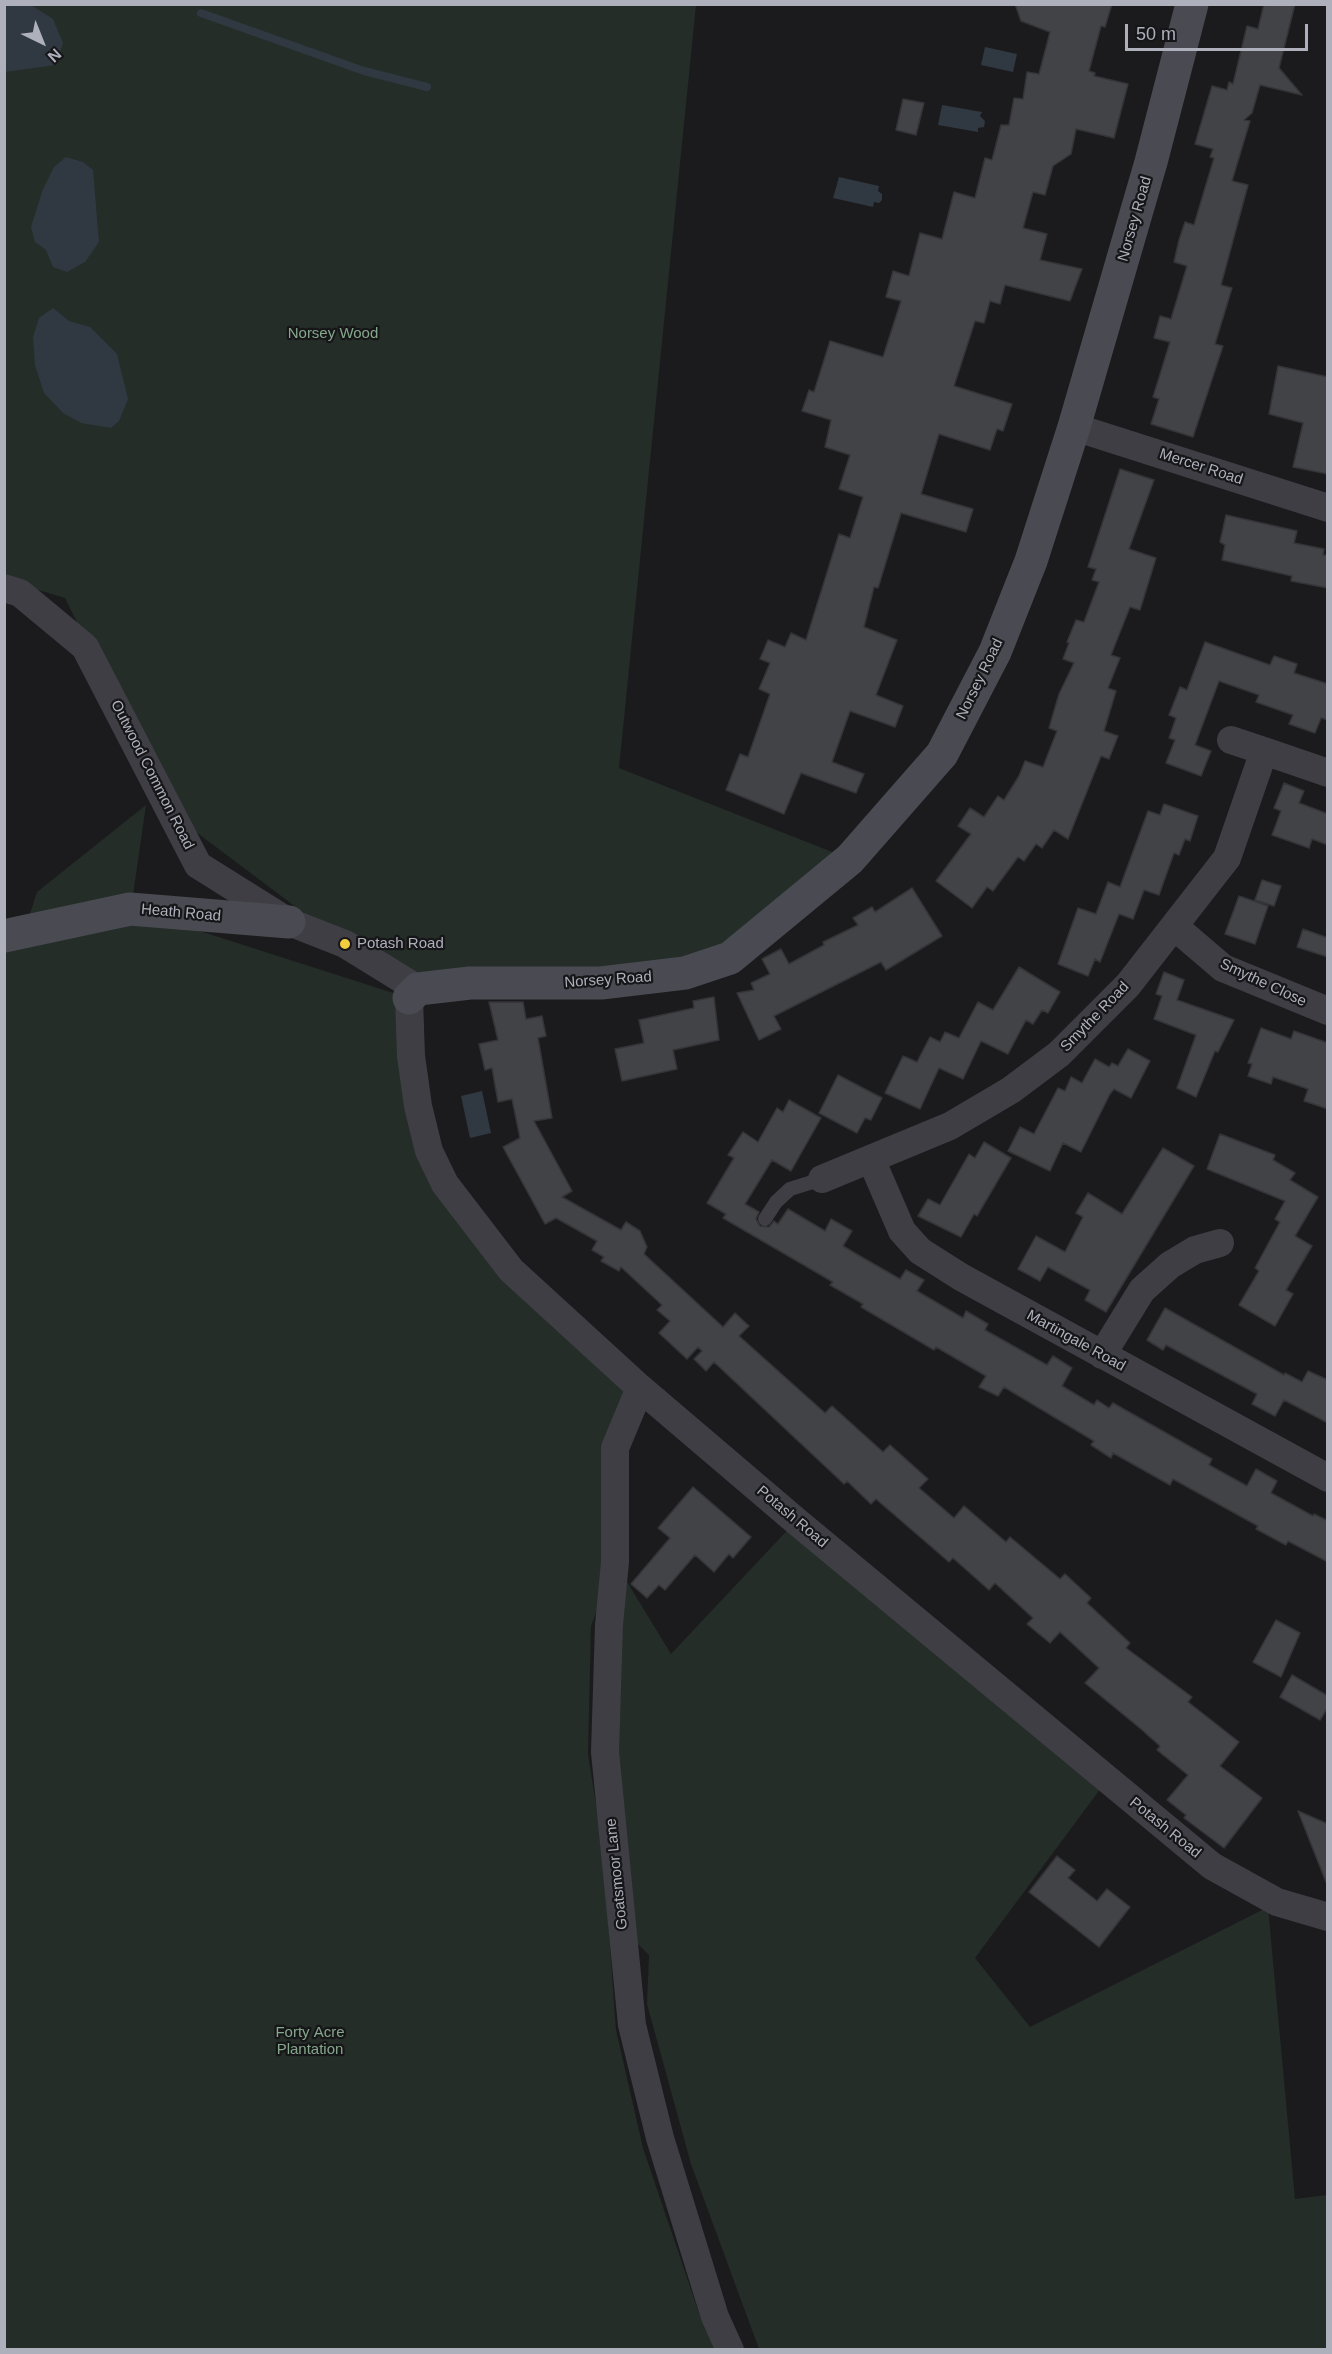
<!DOCTYPE html>
<html>
<head>
<meta charset="utf-8">
<style>
  body { margin:0 }
  #map { position:relative; width:1332px; height:2354px; overflow:hidden; background:#1b1b1d; font-family:Helvetica,sans-serif }
  canvas { display:block }
  .frame { position:absolute; inset:0; border:6px solid #aeb0bc; pointer-events:none }
  .north { position:absolute; left:12px; top:12px; width:60px; height:60px; -webkit-text-stroke:4px #161618; paint-order:stroke; rotate:137deg; font-size:16px; font-weight:700; line-height:24px; text-align:center; color:#aeb0bc }
  .north::after { content:''; display:block; margin:auto; width:21px; height:27px; background:#aeb0bc; clip-path:polygon(50% 0,100% 100%,50% 72%,0 100%) }
  .scale { position:absolute; left:1125px; top:24px; width:183px; height:27px; box-sizing:border-box; border:3px solid #aeb0bc; border-top:0; padding-left:8px; font-size:18px; line-height:21px; white-space:nowrap; color:#aeb0bc; -webkit-text-stroke:4px #161618; paint-order:stroke }
</style>
</head>
<body>
<div id="map">
<canvas width="1332" height="2354"></canvas>
<div class="frame"></div>
<div class="north">N</div>
<div class="scale">50 m</div>
</div>
<script>
const context = document.querySelector('canvas').getContext('2d');
context.lineJoin = 'round';
function paint(path, color) {
  context.fillStyle = color;
  context.fill(path, 'evenodd');
}
function poly(rows) {
  const path = new Path2D();
  for (const r of rows) {
    path.moveTo(r[0], r[1]);
    for (let i = 2; i < r.length; i += 2) path.lineTo(r[i], r[i + 1]);
  }
  return path;
}
function trace(path, color, width, dash) {
  context.strokeStyle = color;
  context.lineWidth = width;
  context.lineCap = dash ? 'butt' : 'round';
  context.setLineDash(dash || []);
  context.stroke(path);
}
function drawText(font, color, halo, rows, align = 'center') {
  context.font = font + ' Helvetica,sans-serif';
  context.lineWidth = 4.5;
  context.setLineDash([]);
  context.textBaseline = 'middle';
  context.strokeStyle = halo;
  context.fillStyle = color;
  for (const [text, x, y, turn = 0] of rows) {
    context.save();
    context.translate(x, y);
    context.rotate((+turn || 0) * Math.PI / 180);
    context.textAlign = isNaN(turn) ? turn : align;
    if (halo) context.strokeText(text, 0, 0);
    context.fillText(text, 0, 0);
    context.restore();
  }
}
const green = poly([
  [4,5,696,5,619,768,850,859,730,958,416,981,345,944,172,814,65,598,5,580],
  [146,805,131,909,409,998,429,1151,511,1270,640,1388,615,1448,615,1562,671,1654,796,1521,1107,1780,975,1958,1030,2027,1268,1907,1295,2199,1327,2195,1327,2349,759,2349,691,2164,647,2004,649,1955,623,1929,614,1564,591,1626,588,1754,603,1849,616,2030,643,2148,703,2325,715,2349,5,2349,4,936,24,932,37,892]
]);
const water = poly([
  [4,5,31,5,53,19,63,43,56,65,5,72],
  [985,47,1017,54,1013,72,981,65],
  [942,105,982,112,980,116,985,121,984,127,978,128,978,132,938,125],
  [66,157,83,162,93,170,99,242,85,262,67,272,53,267,46,250,35,242,31,227,43,189,54,167],
  [839,177,879,186,878,191,882,194,882,200,879,203,874,202,873,207,833,198],
  [53,308,69,321,90,327,117,354,128,399,119,421,111,428,81,423,63,413,44,393,35,365,33,337,39,318],
  [482,1091,491,1133,470,1138,461,1096]
]);
const stream = poly([
  [201,13,364,71,427,87]
]);
const building = poly([
  [1015,4,1112,4,1105,27,1101,26,1089,71,1095,73,1094,76,1128,84,1114,138,1076,129,1071,154,1053,166,1045,195,1033,192,1023,228,1047,234,1040,260,1082,269,1070,301,1005,285,1000,304,990,301,984,323,975,321,954,386,1012,404,1003,431,997,429,990,450,939,434,921,494,973,509,966,532,901,513,878,588,874,587,864,627,897,640,876,695,903,706,895,727,850,711,832,762,864,774,856,793,801,773,784,814,726,790,740,754,748,757,770,694,759,689,770,663,760,659,768,640,785,647,791,633,806,640,839,534,850,538,863,497,839,489,850,455,825,447,831,420,802,411,809,390,814,392,830,341,883,357,901,301,886,297,893,271,909,276,920,233,942,239,954,192,975,198,985,158,992,160,1001,125,1009,125,1014,98,1023,99,1027,72,1039,74,1050,32,1021,21,1015,4],
  [1264,4,1295,4,1279,68,1302,95,1260,85,1252,113,1244,120,1250,121,1232,181,1248,185,1221,285,1232,288,1215,344,1223,346,1193,437,1151,424,1159,399,1153,397,1170,342,1154,338,1160,316,1171,319,1187,266,1174,262,1179,240,1185,222,1194,225,1214,158,1210,157,1213,149,1195,144,1212,86,1227,90,1229,82,1233,84,1247,26,1258,29,1264,4],
  [903,99,924,103,916,135,896,130,903,99],
  [1278,366,1328,377,1328,474,1293,467,1303,423,1269,414,1278,366],
  [1120,469,1154,480,1129,549,1156,558,1140,610,1130,607,1111,655,1120,658,1108,688,1116,691,1104,731,1118,736,1109,759,1101,756,1068,839,1054,830,1042,848,1036,844,1024,861,1018,857,993,891,987,887,972,908,936,881,971,834,958,826,970,808,984,817,998,796,1004,800,1019,776,1025,761,1043,767,1057,731,1049,728,1059,694,1074,663,1063,659,1069,643,1067,642,1076,620,1084,622,1099,582,1092,580,1096,569,1088,567,1120,469],
  [1226,515,1297,531,1294,543,1324,549,1323,555,1328,555,1328,588,1291,581,1292,576,1222,560,1225,545,1220,542,1226,515],
  [1205,642,1270,665,1274,656,1297,664,1294,673,1328,684,1328,720,1321,718,1315,733,1289,724,1293,715,1256,702,1259,695,1219,681,1195,745,1211,751,1201,776,1166,763,1175,740,1169,738,1176,718,1169,715,1180,687,1187,690,1205,642],
  [1284,783,1304,791,1299,803,1328,814,1328,845,1312,839,1309,848,1272,835,1281,811,1274,808,1284,783],
  [1164,804,1198,816,1190,841,1185,839,1179,855,1174,853,1159,895,1144,890,1133,919,1119,914,1100,962,1095,959,1088,976,1058,964,1078,908,1096,914,1108,882,1120,887,1148,811,1160,815,1164,804],
  [1262,880,1281,886,1274,906,1255,900,1262,880],
  [912,888,942,936,886,970,881,962,774,1016,781,1029,759,1040,737,993,754,990,751,983,770,974,762,959,781,949,789,964,824,945,823,942,858,925,853,918,872,907,875,912,912,888],
  [1239,896,1268,906,1255,944,1225,934,1239,896],
  [1303,929,1328,938,1328,957,1297,947,1303,929],
  [1019,967,1060,992,1048,1013,1042,1010,1033,1024,1026,1020,1008,1054,981,1041,963,1079,939,1068,920,1109,885,1093,903,1056,917,1062,930,1037,940,1042,945,1032,959,1038,978,1002,993,1010,1019,967],
  [1164,972,1184,980,1177,1000,1234,1020,1218,1052,1215,1051,1196,1097,1177,1088,1196,1035,1154,1019,1162,996,1156,994,1164,972],
  [714,997,719,1040,673,1050,677,1069,622,1081,615,1049,644,1043,639,1020,694,1008,693,1001,714,997],
  [489,1002,523,1002,526,1019,542,1016,546,1036,538,1038,552,1118,534,1121,572,1191,562,1197,621,1230,626,1222,640,1231,647,1247,644,1254,723,1327,735,1313,749,1326,739,1336,825,1413,832,1406,883,1452,890,1445,928,1479,919,1488,954,1518,964,1506,1006,1542,1010,1537,1060,1579,1065,1574,1091,1598,1087,1603,1130,1643,1126,1648,1192,1697,1188,1702,1239,1742,1220,1766,1262,1798,1224,1848,1184,1818,1186,1815,1167,1800,1188,1775,1157,1750,1160,1746,1141,1729,1085,1683,1099,1668,1060,1632,1050,1643,1027,1624,1033,1618,995,1583,989,1590,953,1558,949,1562,876,1499,871,1504,847,1481,844,1484,714,1362,706,1371,694,1359,702,1351,698,1347,687,1359,659,1333,670,1321,657,1310,662,1305,621,1267,619,1271,601,1261,604,1257,592,1250,597,1241,556,1218,545,1224,503,1147,520,1138,512,1099,498,1102,492,1068,485,1070,479,1044,498,1040,489,1002],
  [1261,1028,1291,1039,1294,1031,1328,1043,1328,1109,1304,1101,1308,1089,1273,1077,1271,1084,1248,1076,1252,1064,1248,1063,1261,1028],
  [1128,1049,1150,1061,1131,1098,1114,1089,1110,1094,1081,1152,1063,1143,1050,1171,1008,1151,1020,1127,1034,1134,1058,1088,1065,1091,1071,1077,1082,1083,1095,1059,1109,1067,1112,1063,1118,1066,1128,1049],
  [838,1075,882,1098,871,1120,865,1118,857,1133,819,1113,838,1075],
  [789,1100,821,1118,791,1171,772,1160,745,1204,759,1212,756,1219,760,1226,769,1227,774,1221,778,1224,788,1209,825,1231,831,1219,852,1231,843,1246,858,1255,900,1279,906,1270,924,1280,917,1291,963,1318,966,1311,988,1324,985,1330,1047,1365,1053,1356,1072,1368,1062,1386,1094,1405,1097,1400,1109,1408,1113,1403,1212,1459,1209,1465,1247,1486,1256,1469,1277,1481,1271,1493,1313,1516,1314,1514,1328,1521,1328,1562,1288,1541,1286,1545,1256,1529,1258,1526,1173,1479,1170,1485,1113,1453,1111,1458,1091,1445,1094,1441,1004,1387,998,1396,979,1387,986,1376,936,1347,934,1350,861,1307,863,1304,830,1285,833,1282,723,1218,726,1214,707,1203,734,1158,728,1155,743,1132,758,1142,777,1108,783,1112,789,1100],
  [1220,1134,1275,1155,1273,1160,1295,1173,1290,1180,1318,1197,1295,1236,1312,1246,1286,1290,1293,1294,1275,1326,1239,1305,1259,1271,1255,1268,1280,1222,1275,1219,1285,1201,1207,1169,1220,1134],
  [984,1142,1011,1158,977,1216,974,1214,961,1237,918,1216,928,1199,940,1205,969,1154,975,1158,984,1142],
  [1163,1148,1194,1166,1106,1312,1085,1300,1090,1290,1048,1267,1040,1281,1018,1269,1036,1236,1065,1252,1083,1217,1076,1213,1088,1193,1122,1214,1163,1148],
  [1165,1308,1284,1375,1285,1373,1302,1382,1308,1371,1328,1380,1328,1423,1284,1400,1275,1416,1252,1404,1257,1394,1166,1345,1163,1350,1147,1340,1165,1308],
  [693,1487,751,1537,733,1558,729,1554,714,1572,695,1555,665,1590,659,1585,647,1598,631,1584,670,1538,658,1528,693,1487],
  [1276,1620,1300,1633,1281,1677,1253,1662,1276,1620],
  [1292,1675,1328,1696,1328,1707,1320,1720,1280,1697,1292,1675],
  [1298,1811,1328,1824,1328,1882,1326,1882,1298,1811],
  [1057,1856,1075,1870,1068,1878,1097,1901,1107,1889,1130,1907,1099,1947,1029,1892,1057,1856]
]);
const lane = poly([
  [765,1219,776,1202,790,1189,822,1179]
]);
const street = poly([
  [1074,427,1328,508],
  [4,588,20,593,85,647,198,865,289,922,345,944,418,989],
  [1231,740,1264,751],
  [1175,927,1223,968,1328,1011],
  [409,998,411,1056,418,1106,429,1151,445,1184,511,1270,640,1388,796,1521,1212,1866,1277,1902,1328,1917],
  [871,1159,902,1231,920,1251,961,1277,1328,1478],
  [822,1179,950,1126,1011,1090,1059,1054,1128,985,1227,858,1264,751,1328,773],
  [1102,1355,1142,1290,1170,1265,1195,1250,1220,1243],
  [640,1388,615,1448,615,1562,609,1625,605,1752,632,2025,660,2138,715,2317,730,2350]
]);
const secondary = poly([
  [4,936,130,909,289,922],
  [409,998,418,989,470,983,601,983,685,973,730,958,850,859,942,754,995,652,1031,561,1074,427,1151,162,1192,4]
]);
const markers = [
  [345,944,6,"#f1cc3f"]
];
const streetNames = [
  ["Norsey Road",1135,219,-74],
  ["Mercer Road",1201,467,18],
  ["Norsey Road",980,679,-64],
  ["Outwood Common Road",152,775,63],
  ["Heath Road",181,913,5],
  ["Norsey Road",608,980,-4],
  ["Smythe Close",1263,983,25],
  ["Smythe Road",1095,1017,-46],
  ["Martingale Road",1076,1341,29],
  ["Potash Road",792,1517,40],
  ["Potash Road",1165,1828,39],
  ["Goatsmoor Lane",617,1874,-96]
];
const parkNames = [
  ["Norsey Wood",333,334],
  ["Forty Acre",310,2033],
  ["Plantation",310,2050]
];
const poiNames = [
  ["Potash Road",357,944]
];
paint(green, '#242d27');
paint(water, '#303842');
trace(stream, '#303842', 8);
paint(building, '#424347');
trace(building, '#353539', 1.5);
trace(lane, '#3e3e44', 14);
trace(street, '#3e3e44', 28);
trace(secondary, '#4a4b52', 33);
for (const [x, y, r, color] of markers) {
  const dot = new Path2D();
  dot.arc(x, y, r, 0, 2 * Math.PI);
  context.fillStyle = color;
  context.fill(dot);
  trace(dot, '#161618', 2);
}
drawText('15px', '#aeb0bc', '#161618', streetNames);
drawText('15px', '#85a78b', '#161618', parkNames);
drawText('15px', '#aeb0bc', '#161618', poiNames, 'left');
</script>
</body>
</html>
